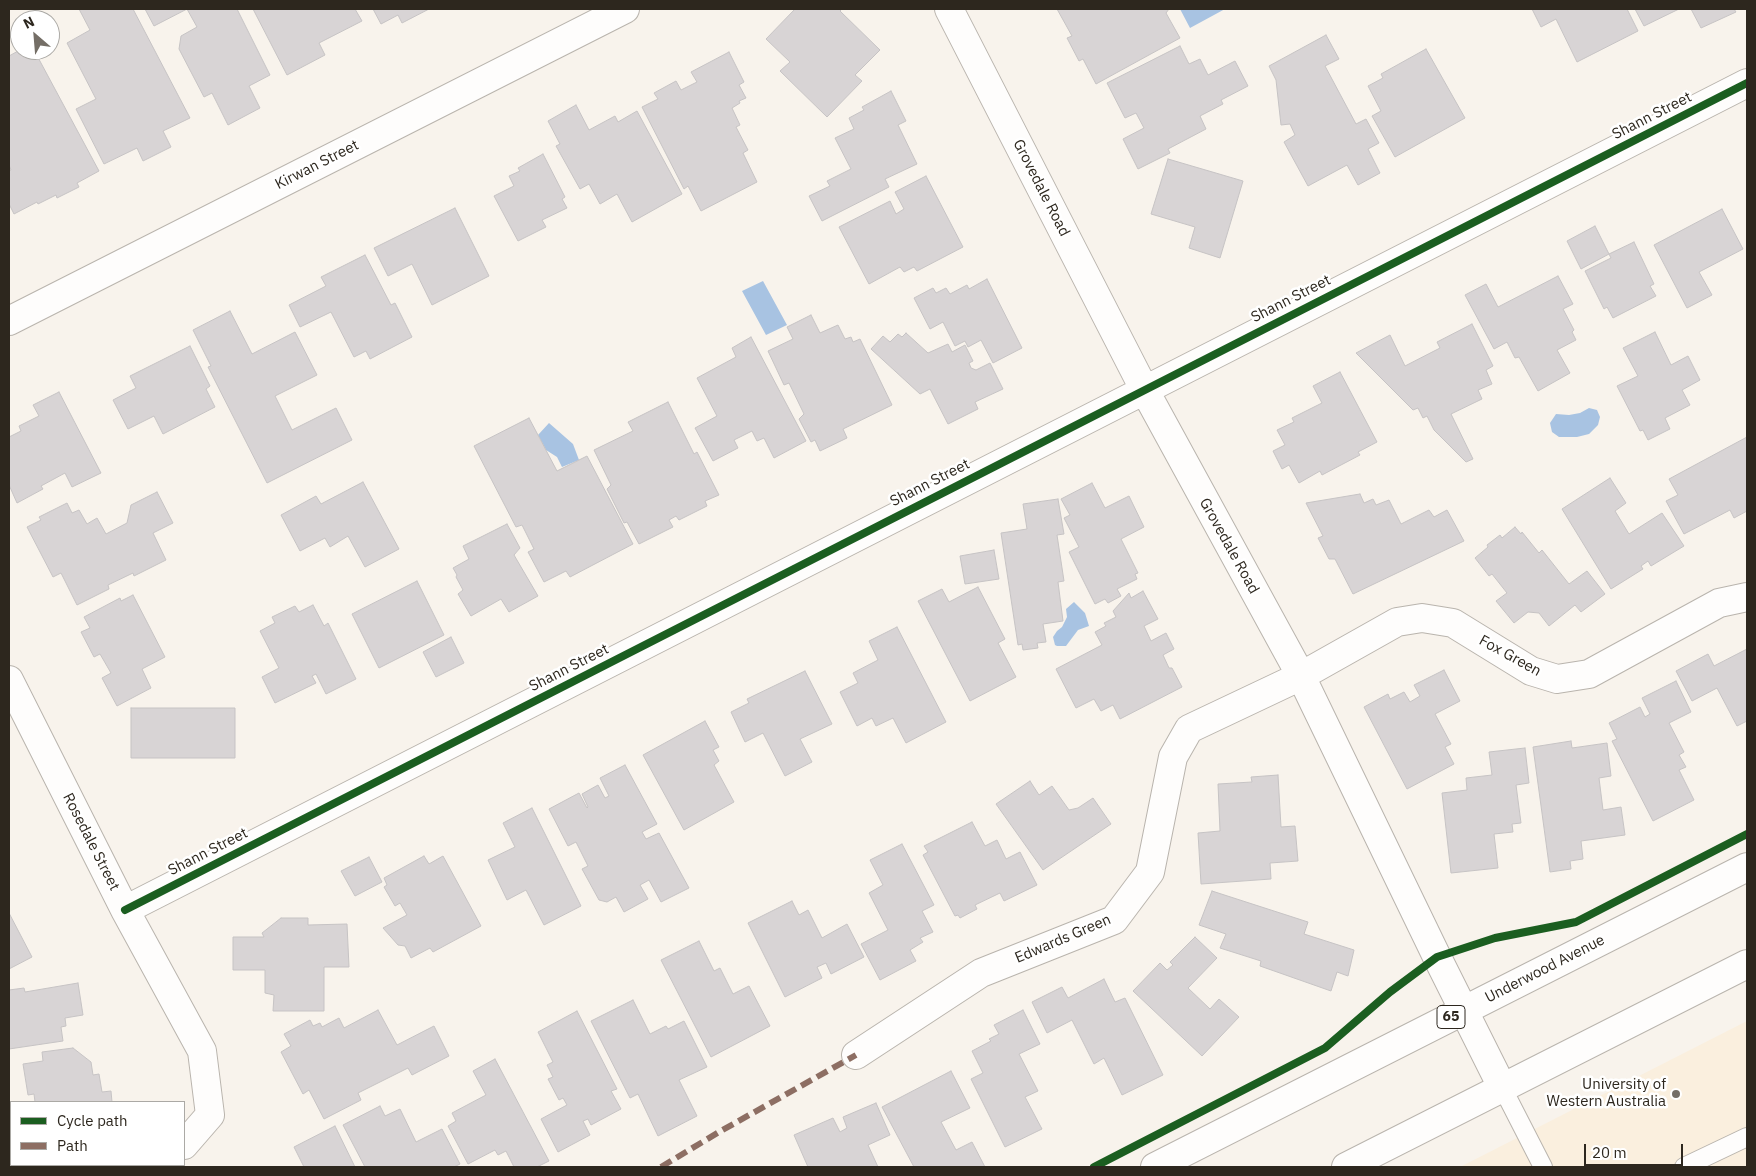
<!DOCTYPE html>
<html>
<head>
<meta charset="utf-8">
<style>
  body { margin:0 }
  #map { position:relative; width:1756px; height:1176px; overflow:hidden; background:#f8f3ec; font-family:"IBM Plex Sans",sans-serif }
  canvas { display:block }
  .frame { position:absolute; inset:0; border:10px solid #2d271e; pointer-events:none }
  .legend { position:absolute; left:10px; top:1101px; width:175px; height:65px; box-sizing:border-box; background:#fff; border:1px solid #aba9a5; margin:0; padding:6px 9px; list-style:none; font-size:15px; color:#2d271e }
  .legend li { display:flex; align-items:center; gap:10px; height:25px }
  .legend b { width:25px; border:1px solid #aba9a5 }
  .north { position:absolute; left:10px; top:10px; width:50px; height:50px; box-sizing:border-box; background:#fff; border:1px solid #aba9a5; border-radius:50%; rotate:333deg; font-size:14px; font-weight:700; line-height:20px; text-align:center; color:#2d271e }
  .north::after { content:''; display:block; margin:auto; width:18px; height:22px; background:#746e66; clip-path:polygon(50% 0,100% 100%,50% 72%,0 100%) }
  .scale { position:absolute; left:1584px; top:1144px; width:99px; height:22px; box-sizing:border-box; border:2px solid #2d271e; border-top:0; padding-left:6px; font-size:15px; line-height:18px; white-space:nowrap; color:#2d271e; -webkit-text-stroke:4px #fff; paint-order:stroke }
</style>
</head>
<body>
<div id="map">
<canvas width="1756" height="1176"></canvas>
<div class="frame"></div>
<ul class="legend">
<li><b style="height:6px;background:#1b5e20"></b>Cycle path</li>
<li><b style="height:6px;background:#8d6e63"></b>Path</li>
</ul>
<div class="north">N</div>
<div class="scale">20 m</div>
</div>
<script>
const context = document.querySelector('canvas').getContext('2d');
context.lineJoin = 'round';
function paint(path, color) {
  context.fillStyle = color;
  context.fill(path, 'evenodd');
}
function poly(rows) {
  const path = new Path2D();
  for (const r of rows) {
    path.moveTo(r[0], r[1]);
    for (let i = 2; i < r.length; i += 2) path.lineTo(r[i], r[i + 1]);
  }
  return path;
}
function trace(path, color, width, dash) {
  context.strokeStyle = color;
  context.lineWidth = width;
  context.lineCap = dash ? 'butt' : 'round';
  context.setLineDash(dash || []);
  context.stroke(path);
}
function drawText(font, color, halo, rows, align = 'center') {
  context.font = font + ' "IBM Plex Sans",sans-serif';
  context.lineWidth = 5;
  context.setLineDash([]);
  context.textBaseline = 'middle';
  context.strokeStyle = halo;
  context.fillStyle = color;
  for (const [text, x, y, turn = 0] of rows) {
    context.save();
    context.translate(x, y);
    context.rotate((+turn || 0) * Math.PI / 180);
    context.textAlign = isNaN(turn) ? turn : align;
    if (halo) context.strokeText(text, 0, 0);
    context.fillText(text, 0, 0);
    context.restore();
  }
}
const built = poly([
  [1747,1021,1747,1167,1460,1167]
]);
const water = poly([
  [1180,9,1225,9,1190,28],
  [763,281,787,325,766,335,742,291],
  [1589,408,1597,410,1600,417,1598,425,1589,434,1577,437,1559,437,1552,432,1550,423,1556,414,1569,415,1580,413],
  [549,423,573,444,579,460,562,467,557,457,546,450,538,435],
  [1074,602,1085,613,1089,626,1078,630,1066,646,1057,646,1055,645,1053,637,1057,631,1062,627,1067,617,1066,609]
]);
const building = poly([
  [79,9,133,9,190,118,163,131,171,147,143,161,137,148,104,164,76,109,96,99,67,43,90,30,79,9],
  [145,9,187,9,154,26,145,9],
  [187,9,237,9,270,75,249,86,260,108,228,125,212,93,204,97,179,49,181,36,197,27,187,9],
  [253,9,355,9,362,21,319,43,325,55,287,75,253,9],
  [373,9,429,9,402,23,398,15,381,24,373,9],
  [795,9,842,9,840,11,880,50,855,75,862,81,827,117,780,71,790,62,766,39,795,9],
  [1057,9,1169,9,1166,13,1180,38,1096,84,1083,59,1079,61,1067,38,1072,36,1057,9],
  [1532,9,1627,9,1638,31,1577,62,1556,19,1541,27,1532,9],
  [1635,9,1679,9,1644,26,1635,9],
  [1691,9,1734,9,1736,12,1701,28,1691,9],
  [1326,35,1339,59,1325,66,1356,124,1366,119,1379,143,1368,149,1380,173,1358,185,1347,165,1308,186,1284,142,1295,135,1290,124,1281,125,1276,80,1269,66,1326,35],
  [1180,46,1189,64,1200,59,1208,75,1235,61,1248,86,1221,100,1223,104,1200,116,1206,129,1168,149,1170,153,1138,169,1123,139,1144,128,1136,113,1125,118,1107,83,1180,46],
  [1426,49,1465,118,1395,157,1372,116,1381,111,1368,86,1383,78,1381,74,1426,49],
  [20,50,34,50,99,171,77,183,79,187,57,198,56,195,38,204,37,202,14,214,9,204,9,171,11,170,9,165,9,56,20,50],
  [729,52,744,82,739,85,746,98,739,101,740,103,732,108,740,125,736,127,748,150,743,153,757,182,701,211,688,186,684,189,642,107,658,99,654,93,676,81,681,90,697,82,691,72,729,52],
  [891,91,906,121,898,125,917,164,885,179,889,187,822,221,809,196,830,186,827,181,851,169,835,138,854,129,849,118,864,110,862,107,891,91],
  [576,105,589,130,615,116,618,122,637,111,682,194,632,222,617,194,600,204,589,184,580,189,556,146,560,144,548,121,576,105],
  [543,154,565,197,562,199,567,208,542,220,546,227,518,241,494,196,514,186,509,176,520,171,518,168,543,154],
  [1168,159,1243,181,1220,258,1189,248,1195,227,1151,214,1168,159],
  [926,176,963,247,917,271,914,267,904,272,900,267,869,284,839,227,890,201,896,214,904,209,895,192,926,176],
  [455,208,489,276,432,305,412,264,388,276,374,248,455,208],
  [1722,209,1743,249,1699,272,1712,295,1687,308,1654,245,1722,209],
  [1595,226,1609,254,1581,269,1567,241,1595,226],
  [1634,242,1654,284,1650,286,1656,296,1613,318,1607,307,1604,309,1585,271,1611,258,1609,254,1634,242],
  [365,255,391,305,395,303,412,337,370,359,366,351,354,357,331,312,300,327,289,305,326,286,321,277,365,255],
  [1558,276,1573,304,1563,309,1574,330,1572,332,1576,340,1557,350,1570,373,1538,391,1519,357,1515,358,1507,342,1494,349,1465,295,1486,284,1498,307,1558,276],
  [987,279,1022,348,993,363,981,340,968,347,965,341,955,346,943,322,930,329,914,298,933,288,936,293,946,288,950,294,967,285,969,289,987,279],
  [230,311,252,354,295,332,317,375,275,396,292,430,336,408,352,440,267,483,208,367,211,366,193,330,230,311],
  [811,315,820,333,838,325,845,339,851,337,853,342,860,339,892,405,843,429,847,438,820,451,815,440,811,442,799,419,804,414,789,383,784,385,768,351,793,339,787,327,811,315],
  [1472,324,1493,366,1486,370,1492,384,1478,390,1482,399,1451,414,1473,459,1466,462,1434,430,1427,416,1423,418,1418,408,1413,410,1356,353,1390,335,1405,366,1440,348,1437,342,1472,324],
  [1655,332,1671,365,1688,356,1700,380,1682,390,1690,405,1665,418,1670,429,1648,440,1643,430,1640,431,1617,386,1638,376,1623,348,1655,332],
  [906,333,928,353,948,344,952,352,965,345,973,361,969,363,971,368,976,370,990,363,1003,389,975,402,978,409,948,424,930,389,920,394,871,349,883,336,890,342,898,334,902,337,906,333],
  [751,337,806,441,774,458,764,438,757,441,752,431,734,440,738,448,713,461,695,428,717,416,697,378,736,357,732,348,751,337],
  [190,346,210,386,206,389,215,407,163,434,154,416,128,429,113,400,136,388,130,376,190,346],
  [1340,372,1377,442,1358,452,1360,455,1322,475,1320,471,1299,483,1289,465,1282,469,1273,451,1285,445,1277,430,1294,422,1292,418,1322,403,1313,386,1340,372],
  [59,392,101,473,72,487,65,473,41,486,43,489,17,503,9,485,9,437,21,431,19,426,39,416,33,405,59,392],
  [668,402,694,454,697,452,719,495,705,501,707,506,679,520,676,516,669,520,673,527,639,544,627,522,624,523,607,489,611,485,594,450,633,431,628,422,668,402],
  [529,418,557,471,587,456,633,544,570,577,566,571,544,582,528,552,534,549,522,525,516,527,474,446,529,418],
  [1747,437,1747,511,1734,518,1730,510,1684,534,1666,501,1678,495,1669,479,1747,437],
  [1610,478,1626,503,1615,511,1629,534,1662,513,1684,546,1651,566,1648,561,1641,566,1643,569,1611,589,1562,509,1610,478],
  [363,482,399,549,365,567,348,536,330,547,325,538,300,551,281,515,316,496,321,504,363,482],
  [1092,483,1105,508,1129,496,1144,527,1121,539,1138,573,1135,574,1137,579,1117,589,1121,596,1108,603,1105,599,1095,604,1069,552,1079,547,1064,518,1070,515,1061,499,1092,483],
  [157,492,173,523,153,533,166,560,134,576,133,573,108,585,109,589,77,605,61,573,53,577,27,527,41,520,39,517,67,503,72,513,79,510,87,524,97,518,106,534,127,523,131,505,157,492],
  [1360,494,1364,503,1373,499,1376,505,1389,500,1401,524,1429,510,1434,517,1447,510,1464,541,1353,594,1335,559,1329,559,1318,538,1323,536,1306,503,1360,494],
  [1058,499,1064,534,1057,535,1064,581,1058,582,1063,621,1043,624,1046,642,1037,643,1038,648,1023,650,1022,644,1018,645,1001,533,1027,529,1023,504,1058,499],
  [507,524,520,548,514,555,538,596,509,612,501,599,471,616,458,594,463,590,456,577,457,575,453,568,469,559,463,546,507,524],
  [1515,527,1521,534,1522,532,1539,553,1542,550,1569,584,1587,571,1605,594,1581,612,1575,605,1549,626,1539,613,1528,612,1514,623,1496,601,1507,593,1492,574,1489,576,1475,558,1488,547,1487,545,1500,535,1502,538,1515,527],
  [994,550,999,579,965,584,960,556,994,550],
  [417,581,444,635,379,668,352,614,417,581],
  [978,587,1005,639,998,643,1016,677,970,701,918,601,942,589,949,602,978,587],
  [1143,591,1158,619,1144,626,1151,641,1166,633,1174,649,1163,655,1169,668,1172,668,1182,687,1120,719,1113,705,1101,711,1094,699,1076,708,1056,669,1102,645,1095,632,1106,626,1104,623,1116,617,1113,611,1129,593,1131,598,1143,591],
  [133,595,165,657,142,669,151,688,117,706,102,678,111,673,100,654,94,657,81,632,90,628,84,617,120,598,121,601,133,595],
  [313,605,324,626,328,623,356,679,326,694,316,674,312,676,316,683,275,703,262,677,279,668,260,631,275,623,272,617,295,606,299,612,313,605],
  [897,627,946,722,906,743,893,718,876,726,872,718,857,726,840,692,858,683,853,673,878,660,869,641,897,627],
  [451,637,464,663,436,677,423,652,451,637],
  [1747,649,1747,721,1737,726,1717,688,1692,701,1676,671,1708,654,1714,666,1747,649],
  [1444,670,1460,701,1435,714,1451,744,1445,747,1454,764,1407,789,1364,707,1388,694,1390,699,1404,692,1410,702,1420,696,1414,685,1444,670],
  [805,671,832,724,800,739,812,762,785,776,763,733,745,742,731,712,749,703,747,699,805,671],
  [1676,681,1691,712,1669,723,1684,752,1679,755,1686,767,1679,770,1694,800,1653,821,1612,741,1617,739,1609,723,1640,707,1645,717,1650,714,1642,698,1676,681],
  [131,708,235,708,235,758,131,758,131,708],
  [705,721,719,747,713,750,719,761,714,765,734,802,684,830,643,755,705,721],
  [1571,741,1572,748,1607,743,1611,776,1599,778,1603,810,1621,807,1625,835,1581,841,1583,859,1570,861,1571,869,1550,872,1533,747,1571,741],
  [1525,748,1529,783,1516,785,1521,823,1512,824,1513,832,1494,834,1498,868,1451,873,1442,793,1467,790,1466,778,1492,775,1489,752,1525,748],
  [625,765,657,824,642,832,646,839,659,833,689,888,661,902,649,880,640,885,648,899,624,912,616,897,607,902,599,900,582,869,588,866,576,842,568,846,549,809,579,793,587,808,588,807,582,794,598,785,605,798,609,796,600,778,625,765],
  [1278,775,1281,827,1295,826,1298,861,1270,863,1271,879,1201,884,1198,833,1220,831,1218,784,1252,782,1251,777,1278,775],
  [1030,781,1039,795,1052,786,1069,810,1078,808,1093,798,1111,824,1043,870,996,804,1030,781],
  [532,808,581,906,544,925,526,890,507,900,488,860,515,847,503,823,532,808],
  [972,822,985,846,997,840,1006,859,1020,852,1037,885,1004,901,1000,893,975,905,977,909,960,918,958,915,955,916,923,855,928,852,924,846,972,822],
  [902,844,934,905,922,911,933,932,920,938,923,942,910,950,916,961,880,980,861,944,888,930,869,893,883,885,870,860,902,844],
  [424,856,429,864,443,856,481,926,433,952,430,948,411,958,405,946,398,945,383,928,407,915,400,903,395,906,384,887,387,885,384,878,424,856],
  [369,857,382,882,355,896,341,871,369,857],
  [1212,891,1308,922,1304,934,1354,950,1348,976,1337,972,1331,991,1260,966,1261,961,1220,948,1226,934,1199,925,1212,891],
  [792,901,799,915,808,910,822,938,847,924,864,957,831,974,826,963,817,967,822,978,785,997,748,923,792,901],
  [9,913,32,957,9,969,9,913],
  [281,918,308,918,308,925,347,924,349,967,324,967,324,1011,273,1011,274,995,265,993,265,970,233,970,233,937,264,937,262,933,281,918],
  [1195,937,1217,958,1188,988,1210,1009,1219,999,1239,1017,1202,1056,1133,991,1160,963,1167,970,1173,965,1170,962,1195,937],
  [699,941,714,971,720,968,733,994,749,986,770,1026,711,1057,661,960,699,941],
  [1104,979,1115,1002,1125,998,1163,1075,1122,1095,1104,1058,1094,1064,1072,1020,1047,1033,1032,1002,1062,987,1068,998,1104,979],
  [78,983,83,1015,65,1018,66,1026,61,1027,63,1041,9,1049,9,990,24,988,25,992,78,983],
  [633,1000,650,1034,666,1026,668,1029,684,1021,707,1067,679,1080,697,1116,658,1136,638,1094,630,1098,591,1021,633,1000],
  [378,1010,397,1045,434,1026,449,1056,412,1075,408,1068,358,1093,361,1100,324,1119,309,1090,303,1094,281,1052,291,1046,284,1034,310,1020,313,1026,320,1023,322,1027,339,1018,344,1028,378,1010],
  [1023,1010,1040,1044,1019,1054,1038,1091,1025,1097,1042,1129,1005,1147,971,1079,983,1073,972,1051,991,1041,989,1039,999,1034,994,1025,1023,1010],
  [577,1011,617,1089,611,1091,621,1109,591,1125,588,1119,583,1121,590,1135,558,1152,541,1119,567,1105,563,1098,559,1100,548,1079,553,1077,547,1065,553,1062,538,1032,577,1011],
  [73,1048,91,1062,93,1075,99,1074,102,1092,111,1091,112,1102,35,1102,34,1094,28,1095,23,1064,43,1061,42,1052,73,1048],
  [495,1059,549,1161,537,1167,514,1167,506,1151,498,1155,495,1150,468,1164,448,1126,456,1121,452,1113,486,1095,473,1071,495,1059],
  [951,1071,970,1108,941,1122,956,1150,972,1142,985,1167,914,1167,882,1107,951,1071],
  [9,1102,11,1107,11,1125,9,1126,9,1102],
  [876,1103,890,1135,868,1145,878,1167,808,1167,794,1135,833,1118,840,1132,847,1128,843,1117,876,1103],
  [380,1106,385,1116,400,1109,416,1142,442,1129,460,1164,454,1167,365,1167,343,1125,380,1106],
  [335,1126,355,1167,304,1167,294,1147,335,1126]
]);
const service = poly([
  [1502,1087,1543,1167],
  [1684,1167,1747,1137]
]);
const minor = poly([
  [949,9,1144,389,1301,676,1437,957,1502,1087],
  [9,321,625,9],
  [9,680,125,910,202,1051,210,1115,184,1145],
  [125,910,1747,83],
  [856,1055,981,973,1114,920,1150,872,1173,757,1189,729,1301,676,1397,622,1422,618,1453,623,1531,671,1557,679,1589,674,1719,603,1747,597],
  [149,1167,154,1165]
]);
const primary = poly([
  [1155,1167,1747,867],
  [1346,1167,1747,964]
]);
const quiet = poly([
  [661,1167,719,1132,856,1055]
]);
const cycleway = poly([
  [125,910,1747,83],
  [1094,1167,1325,1048,1390,992,1437,957,1495,938,1576,922,1747,834]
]);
const markers = [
  [1676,1094,5,"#746e66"]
];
const shields = [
  [1451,1017,28]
];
const shieldNames = [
  ["65",1451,1017]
];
const streetNames = [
  ["Shann Street",1652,116,-27],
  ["Kirwan Street",317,165,-27],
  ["Grovedale Road",1041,188,63],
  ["Shann Street",1291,299,-27],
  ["Shann Street",930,483,-27],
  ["Grovedale Road",1229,546,61],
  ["Fox Green",1510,656,29],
  ["Shann Street",569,668,-27],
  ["Rosedale Street",91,842,63],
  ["Shann Street",208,852,-27],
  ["Edwards Green",1063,939,-23],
  ["Underwood Avenue",1545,969,-27]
];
const poiNames = [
  ["University of",1666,1085],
  ["Western Australia",1666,1102]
];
paint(built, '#faefde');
paint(water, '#a8c3e2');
paint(building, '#d8d4d5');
trace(building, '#c6c3c4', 1);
trace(service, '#b9b4ad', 20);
trace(minor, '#b9b4ad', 30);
trace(primary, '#b9b4ad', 30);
trace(service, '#fefdfc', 18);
trace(minor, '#fefdfc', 28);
trace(primary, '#fefdfc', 28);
trace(quiet, '#8d6e63', 6, [12, 6]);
trace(cycleway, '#1b5e20', 8);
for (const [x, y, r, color] of markers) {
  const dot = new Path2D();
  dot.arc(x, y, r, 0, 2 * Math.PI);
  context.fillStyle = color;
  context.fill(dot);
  trace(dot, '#fff', 2);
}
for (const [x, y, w] of shields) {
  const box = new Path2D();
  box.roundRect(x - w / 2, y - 11.5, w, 23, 4);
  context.fillStyle = '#fff';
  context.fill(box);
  trace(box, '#2d271e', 1);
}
drawText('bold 14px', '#2d271e', null, shieldNames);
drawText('15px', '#2d271e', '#fff', streetNames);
drawText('15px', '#2d271e', '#fff', poiNames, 'right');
</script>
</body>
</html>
